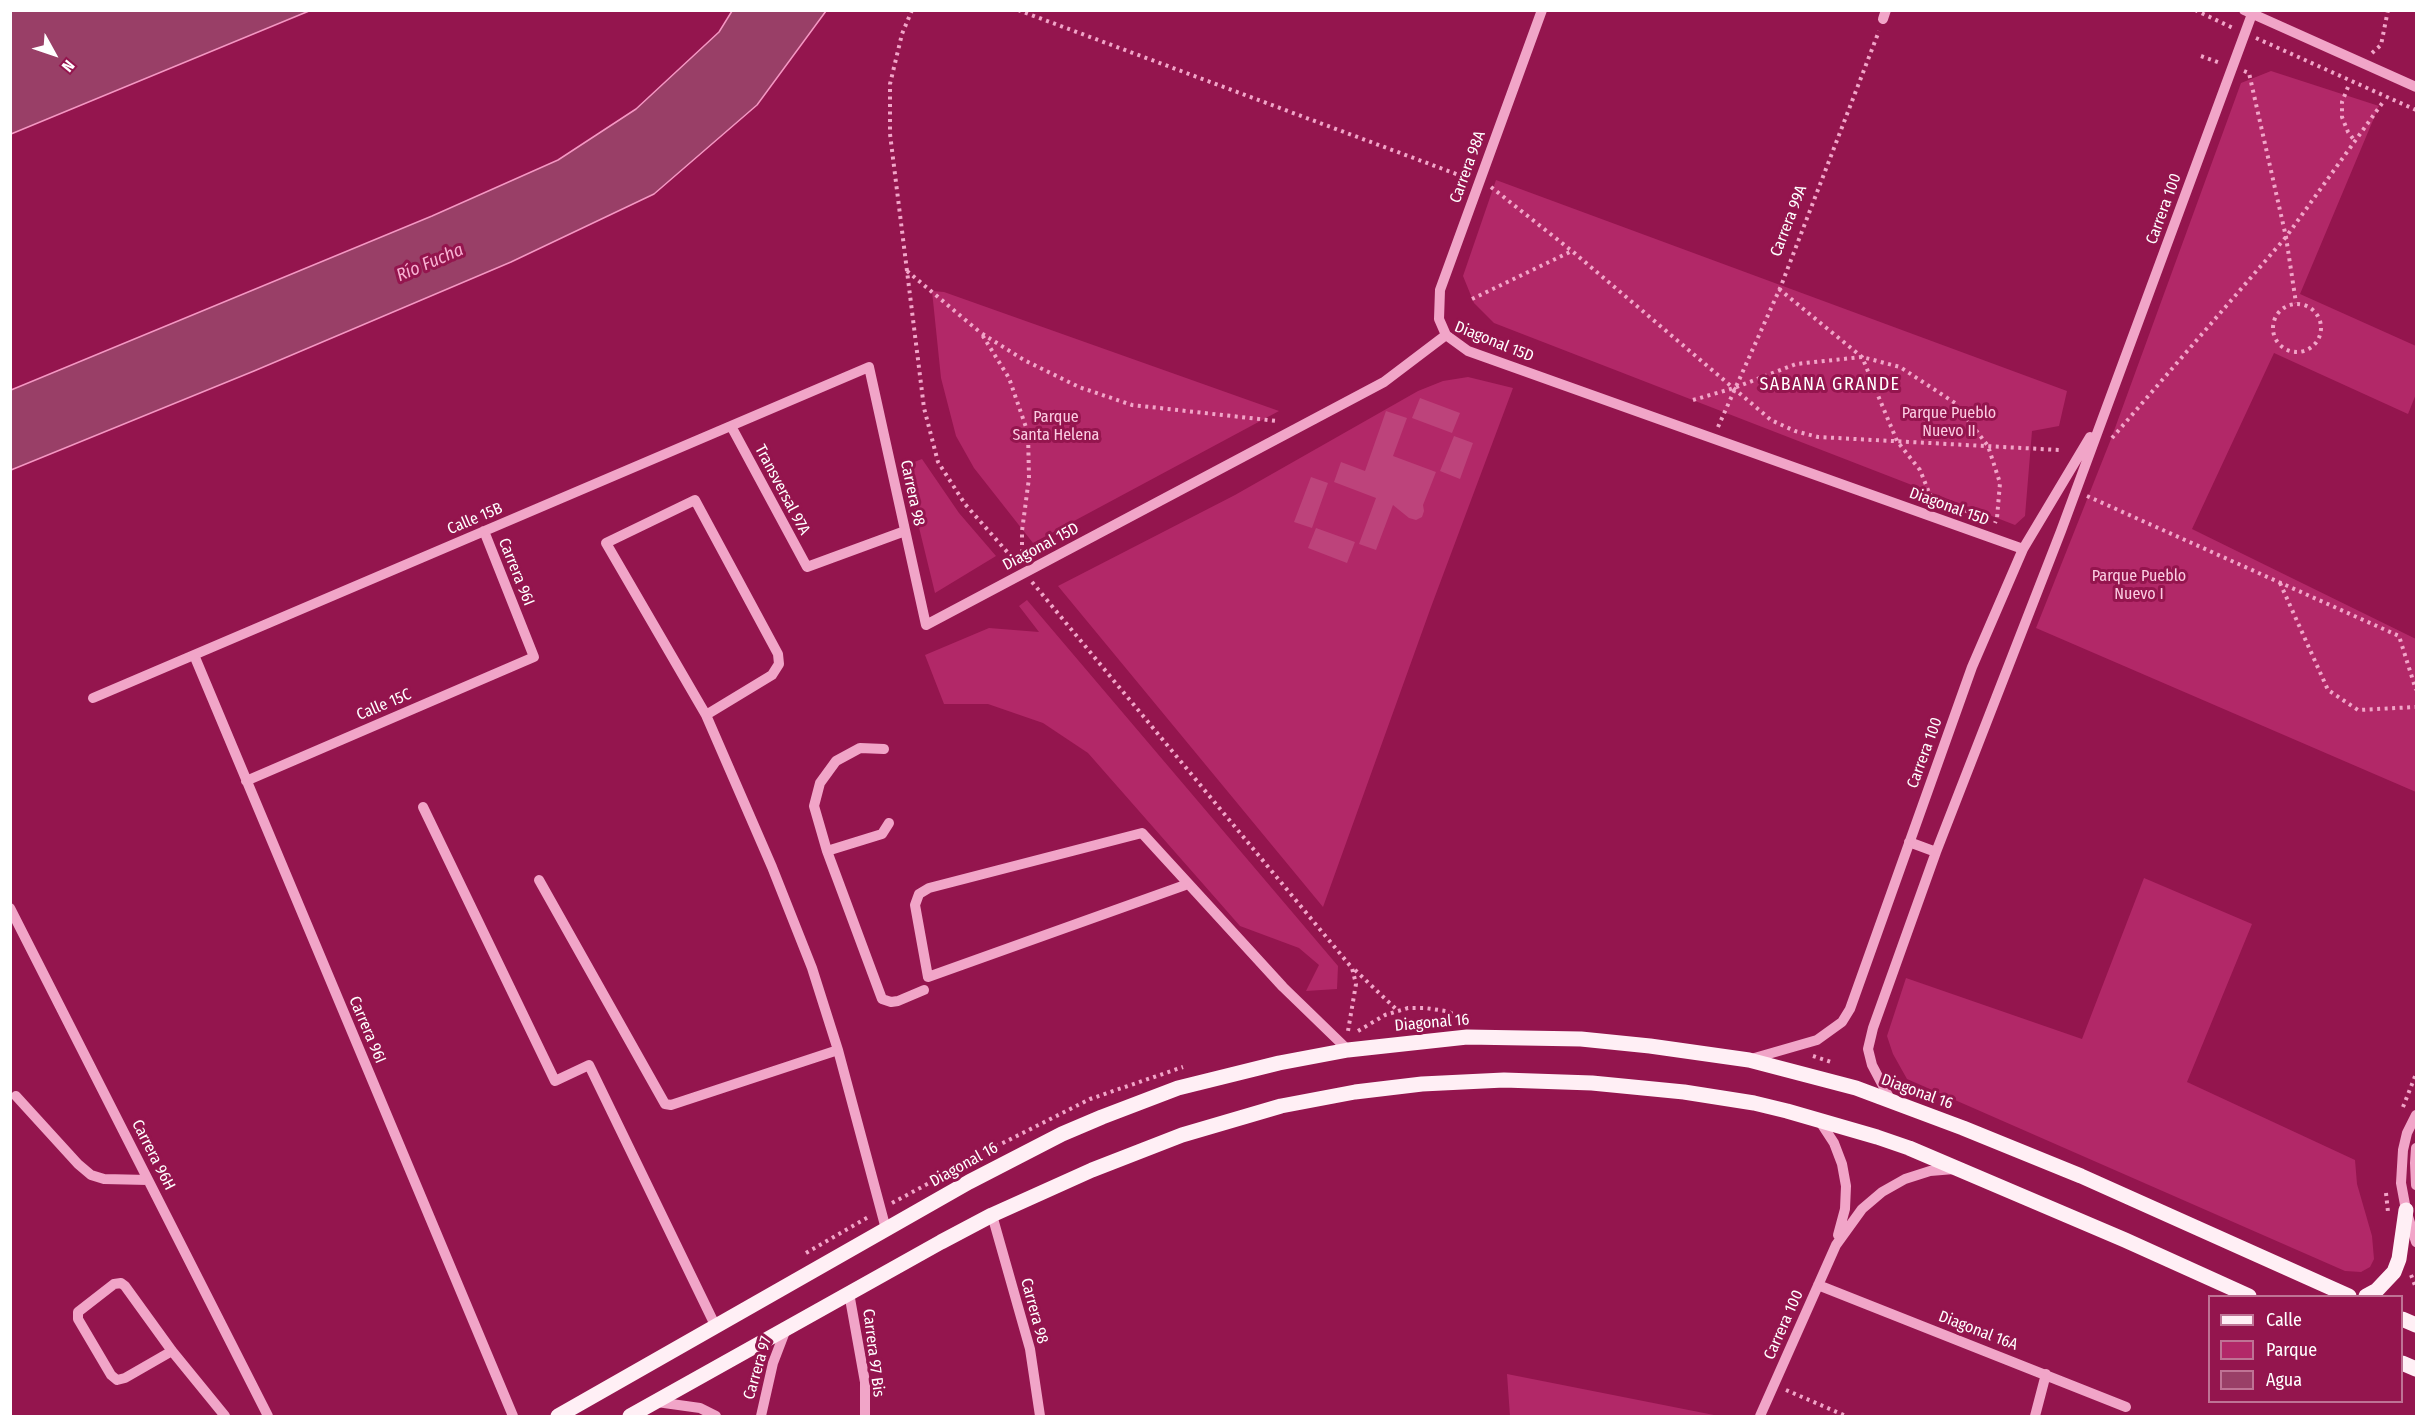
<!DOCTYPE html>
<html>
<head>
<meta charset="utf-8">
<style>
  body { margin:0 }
  #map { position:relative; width:2427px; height:1427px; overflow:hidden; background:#94154e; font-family:"Fira Sans Condensed",sans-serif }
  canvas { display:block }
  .frame { position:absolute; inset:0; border:12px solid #fff; pointer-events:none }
  .legend { position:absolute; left:2208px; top:1295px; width:195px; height:108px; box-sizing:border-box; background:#94154e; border:2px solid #bf7395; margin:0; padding:8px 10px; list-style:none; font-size:18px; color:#fff }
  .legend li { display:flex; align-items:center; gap:12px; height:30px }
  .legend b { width:30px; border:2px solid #bf7395 }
  .north { position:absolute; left:24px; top:24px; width:60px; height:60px; -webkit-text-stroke:4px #94154e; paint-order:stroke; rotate:130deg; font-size:16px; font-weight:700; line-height:24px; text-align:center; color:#fff }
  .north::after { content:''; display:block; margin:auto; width:21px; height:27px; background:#fff; clip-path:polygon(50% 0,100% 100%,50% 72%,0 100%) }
</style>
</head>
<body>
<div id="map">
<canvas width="2427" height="1427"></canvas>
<div class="frame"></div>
<ul class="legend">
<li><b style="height:8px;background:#ffeff5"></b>Calle</li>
<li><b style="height:16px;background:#b22868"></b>Parque</li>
<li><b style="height:16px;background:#993f67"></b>Agua</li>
</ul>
<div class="north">N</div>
</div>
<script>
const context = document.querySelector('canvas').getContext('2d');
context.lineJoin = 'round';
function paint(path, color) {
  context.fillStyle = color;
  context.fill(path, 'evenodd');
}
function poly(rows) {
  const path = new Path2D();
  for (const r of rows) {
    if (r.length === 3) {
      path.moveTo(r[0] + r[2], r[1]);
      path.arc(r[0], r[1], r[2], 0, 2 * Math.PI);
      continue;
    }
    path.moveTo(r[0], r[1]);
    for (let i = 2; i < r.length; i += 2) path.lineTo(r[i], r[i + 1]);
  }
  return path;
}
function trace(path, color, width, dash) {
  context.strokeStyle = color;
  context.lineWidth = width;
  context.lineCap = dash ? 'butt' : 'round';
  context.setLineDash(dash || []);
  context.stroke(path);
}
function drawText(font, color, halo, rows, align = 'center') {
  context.font = font + ' "Fira Sans Condensed",sans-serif';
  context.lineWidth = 6;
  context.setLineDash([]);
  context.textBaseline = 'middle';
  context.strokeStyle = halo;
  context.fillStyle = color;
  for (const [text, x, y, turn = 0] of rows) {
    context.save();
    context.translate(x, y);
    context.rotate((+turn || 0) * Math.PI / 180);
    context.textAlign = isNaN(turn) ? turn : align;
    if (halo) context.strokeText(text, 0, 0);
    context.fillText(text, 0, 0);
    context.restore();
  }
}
const green = poly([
  [2271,71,2379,106,2300,294,2416,346,2416,394,2408,414,2274,353,2192,529,2416,639,2416,792,2036,628,2111,439,2241,83],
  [1496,180,2067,391,2059,426,2032,431,2025,516,2015,525,1494,323,1474,303,1463,276],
  [932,291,944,292,1279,411,1033,543,974,468,956,436,941,378],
  [1468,377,1513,388,1431,607,1323,907,1058,586,1235,495,1418,391,1443,381],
  [922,459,959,513,996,556,935,593,904,466],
  [1027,600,1338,966,1337,989,1306,991,1319,965,1299,948,1240,926,1088,753,1043,723,988,704,944,704,925,655,989,628,1039,632,1019,606],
  [2144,878,2252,924,2187,1082,2355,1160,2357,1184,2372,1236,2374,1259,2370,1267,2361,1272,2345,1271,1907,1079,1893,1054,1887,1036,1906,978,2082,1039],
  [1507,1374,1719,1416,1510,1416]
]);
const water = poly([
  [11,10,309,10,309,11,11,134,11,10],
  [732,11,826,11,757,105,654,194,511,262,254,371,11,470,11,390,432,216,558,160,636,109,719,32,732,11]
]);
const building = poly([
  [1420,398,1460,413,1452,433,1412,418],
  [1386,411,1407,418,1393,456,1436,472,1423,505,1424,511,1422,517,1416,520,1409,518,1393,505,1376,550,1359,544,1376,498,1334,482,1341,462,1365,471],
  [1454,436,1473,443,1460,479,1440,471],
  [1311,477,1328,483,1312,528,1294,522],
  [1316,528,1355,542,1347,563,1308,548]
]);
const path = poly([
  [912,10,902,34,890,84,890,134,924,408,938,462,965,504,1016,562],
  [1018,10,1467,178],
  [2195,10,2233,28],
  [2256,38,2416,110],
  [2372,53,2381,45,2388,10],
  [2201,56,2220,63],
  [2244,71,2249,73,2286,237,2296,303],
  [2348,87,2342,102,2342,117,2348,132,2354,140],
  [1491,187,1572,251,1771,420,1795,431,1818,437,2059,450],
  [907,271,981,333],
  [1779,289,1862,357,1897,441,1920,470,1930,495,1971,513],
  [1472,299,1572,251],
  [2297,328,24],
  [1693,400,1734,388,1796,364,1862,357,1900,367,1955,403,1988,446,2000,483,1997,518,1995,523],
  [1718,427,1781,286,1879,31],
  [2112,438,2286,237,2383,102],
  [2087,496,2399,636,2416,690],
  [1022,560,1022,531,1029,478,1028,433,1009,378,981,333,1024,360,1079,387,1132,405,1277,421],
  [1032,582,1352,968,1356,984,1348,1031],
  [2280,583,2328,690,2358,710,2416,707],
  [1355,970,1397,1010],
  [1358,1031,1385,1015,1408,1008,1425,1008,1446,1011,1466,1019],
  [1813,1056,1831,1062],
  [2403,1107,2416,1074],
  [989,1150,1090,1099,1183,1067],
  [2386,1193,2388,1212],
  [892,1203,933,1181],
  [806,1253,870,1216],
  [2411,1275,2416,1288],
  [1786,1390,1846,1416]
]);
const minor = poly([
  [1542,10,1440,290,1439,319,1446,335,1468,351,2023,549],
  [2244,10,2416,87],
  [1883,19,1886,10],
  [731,426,807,567,905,531],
  [194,655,513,1416],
  [93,698,869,367,926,625,1384,382,1446,335],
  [706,715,772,675,779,664,778,654,695,500,606,543,706,715,772,867,812,968,838,1050,886,1229],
  [884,749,860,748,836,761,820,783,814,806,827,851,882,999,891,1002,898,1001,924,990],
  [246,781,534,657,484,531],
  [423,807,555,1081,589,1065,716,1327],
  [1909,842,1936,852],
  [827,851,882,834,889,823],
  [539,880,665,1104,671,1105,838,1050],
  [1188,884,928,977,915,905,919,894,929,888,1142,833,1283,987,1348,1050],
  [10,908,268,1416],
  [1751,1059,1817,1040,1842,1022,1850,1009,1972,667,2023,549,2090,437],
  [16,1096,78,1164,91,1175,104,1179,148,1180],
  [1891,1101,1872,1065,1868,1049,1873,1028,1936,852,2061,531,2252,14],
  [2416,1115,2407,1133,2403,1150,2401,1183,2406,1210,2416,1242],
  [1819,1120,1834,1143,1842,1164,1846,1186,1845,1209,1838,1235],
  [2416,1148,2415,1163,2416,1185],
  [992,1215,1030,1349,1040,1416],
  [1818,1285,2126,1407],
  [849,1293,865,1382,865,1416],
  [172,1351,125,1378,117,1380,111,1375,78,1319,78,1312,114,1284,121,1283,125,1286,172,1351,225,1416],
  [657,1402,700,1408,716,1416],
  [761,1416,773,1363,786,1329],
  [1760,1416,1836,1245,1862,1209,1882,1192,1905,1179,1930,1171,1954,1169],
  [2035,1416,2046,1374]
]);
const major = poly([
  [2366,1296,2377,1290,2394,1272,2399,1259,2406,1210],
  [2402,1319,2416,1325],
  [2402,1363,2416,1369],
  [558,1416,969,1182,1062,1134,1102,1117,1178,1088,1279,1063,1348,1050,1467,1037,1581,1039,1650,1046,1749,1060,1856,1088,1963,1128,2081,1176,2349,1296],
  [630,1416,941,1242,992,1215,1092,1170,1182,1135,1281,1106,1355,1092,1422,1084,1504,1080,1592,1083,1684,1092,1754,1103,1787,1111,1877,1137,1909,1148,2125,1240,2249,1296]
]);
const streetNames = [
  ["Carrera 98A",1468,167,-70],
  ["Carrera 100",2164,209,-70],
  ["Carrera 99A",1789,221,-69],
  ["Diagonal 15D",1494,342,22],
  ["Transversal 97A",782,490,62],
  ["Carrera 98",912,493,78],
  ["Diagonal 15D",1949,507,20],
  ["Calle 15B",475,519,-23],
  ["Diagonal 15D",1041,547,-28],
  ["Carrera 96I",516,572,68],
  ["Calle 15C",384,705,-23],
  ["Carrera 100",1925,753,-70],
  ["Diagonal 16",1432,1023,-5],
  ["Carrera 96I",367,1030,67],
  ["Diagonal 16",1917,1092,20],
  ["Carrera 96H",153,1155,63],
  ["Diagonal 16",964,1165,-29],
  ["Carrera 98",1034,1311,75],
  ["Carrera 100",1784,1325,-66],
  ["Diagonal 16A",1978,1331,21],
  ["Carrera 97 Bis",873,1353,83],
  ["Carrera 97",758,1368,-74]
];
const parkNames = [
  ["Parque Pueblo",1949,414],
  ["Nuevo II",1949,432],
  ["Parque",1056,418],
  ["Santa Helena",1056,436],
  ["Parque Pueblo",2139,577],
  ["Nuevo I",2139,595]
];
const waterNames = [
  ["Río Fucha",430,263,-23]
];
const neighbourhoodNames = [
  ["SABANA GRANDE",1830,385]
];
paint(green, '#b22868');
paint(water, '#993f67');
trace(water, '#f497c3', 1.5);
paint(building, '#bd437b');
trace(path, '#f1a5c8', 4, [3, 4.5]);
trace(minor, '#f1a5c8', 10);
trace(major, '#ffeff5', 15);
drawText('16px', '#fff', '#94154e', streetNames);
drawText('16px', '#fccce2', '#94154e', parkNames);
drawText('italic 18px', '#f8b1d2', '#94154e', waterNames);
context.letterSpacing = '1.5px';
drawText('18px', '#fff', '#94154e', neighbourhoodNames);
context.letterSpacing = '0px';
</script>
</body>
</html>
